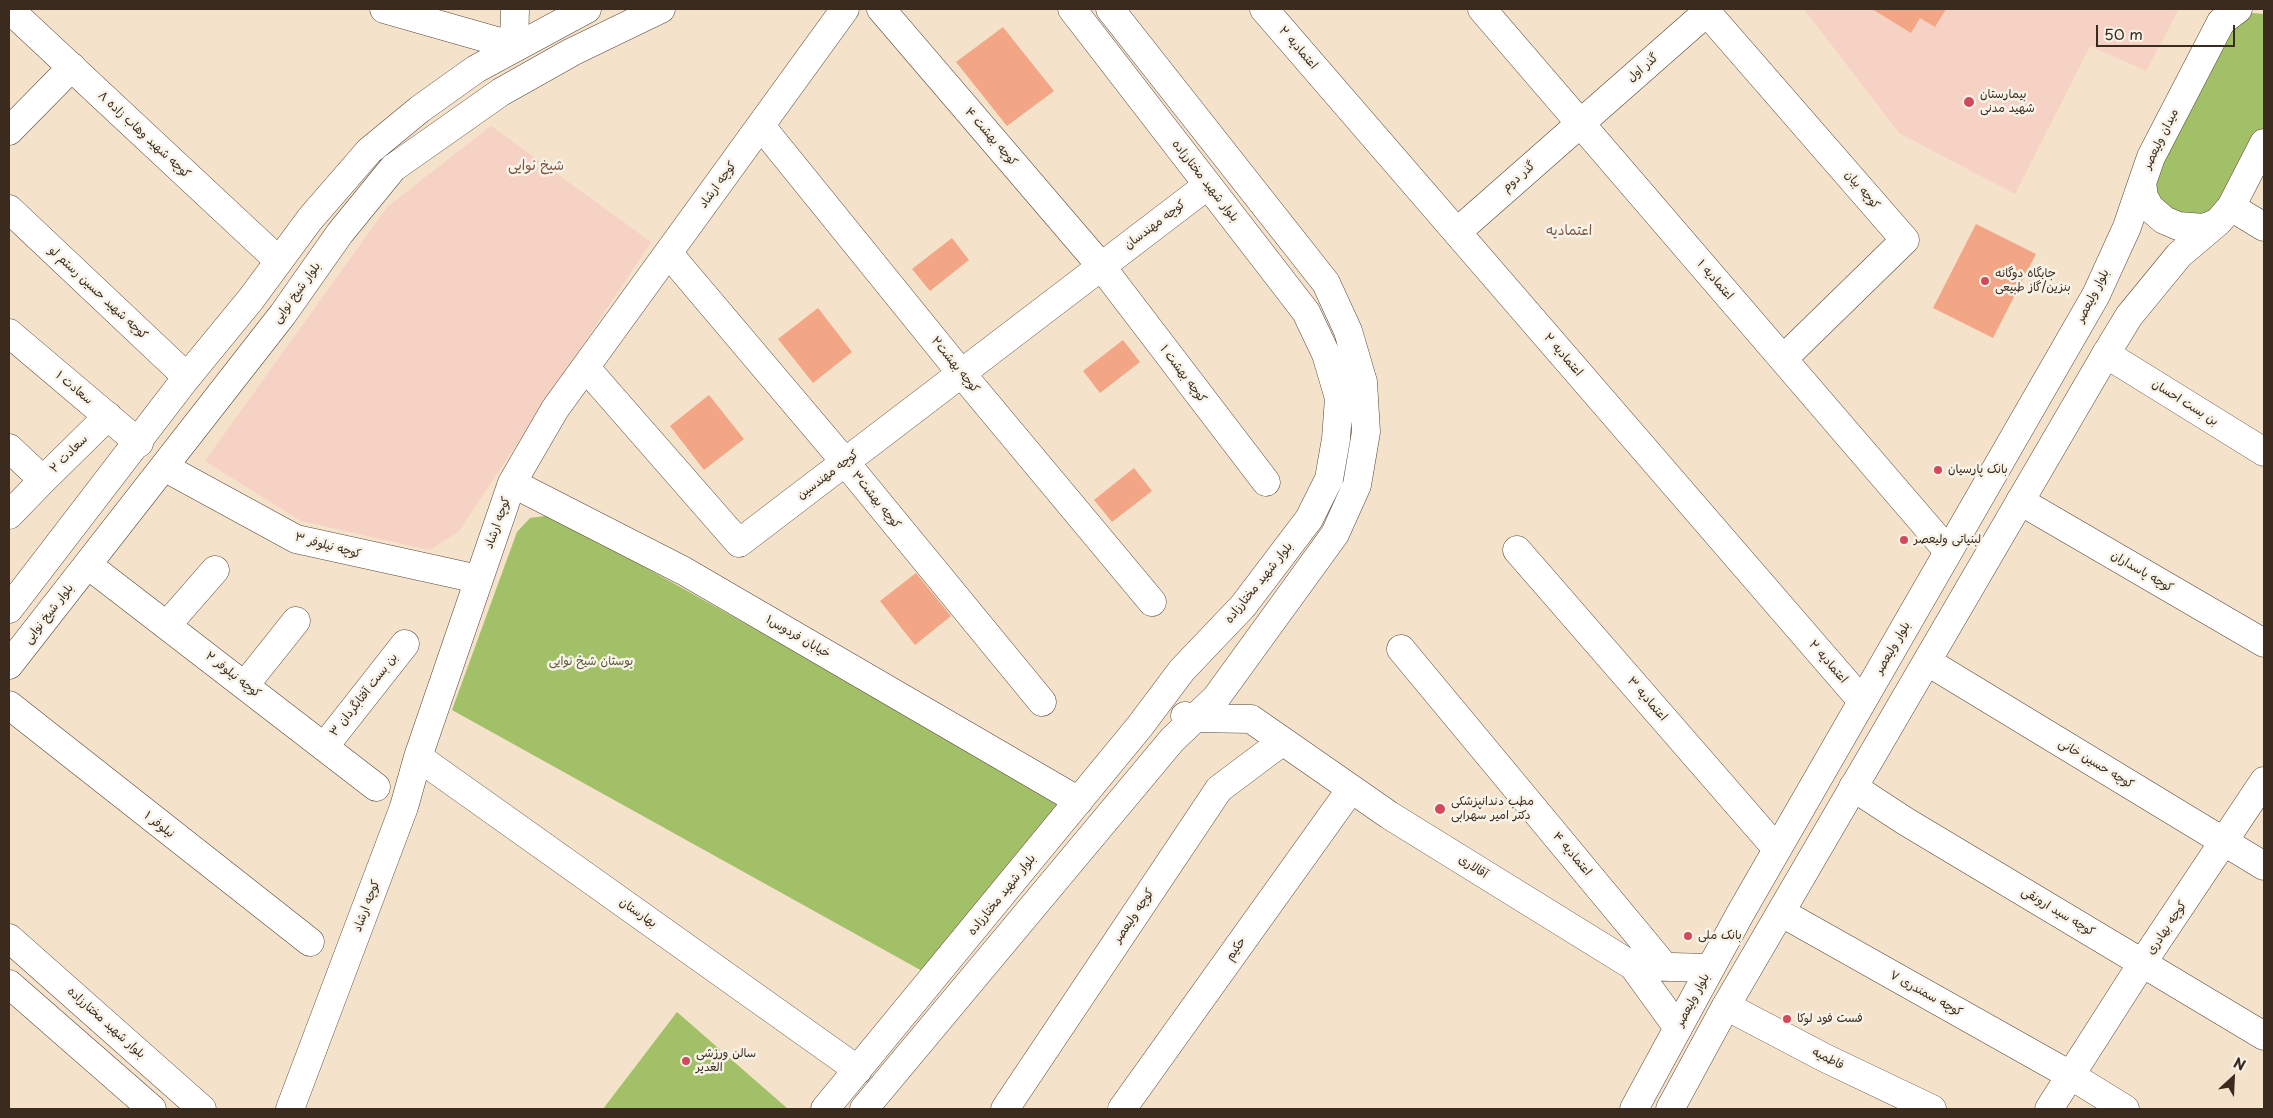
<!DOCTYPE html>
<html>
<head>
<meta charset="utf-8">
<style>
  body { margin:0 }
  #map { position:relative; width:2273px; height:1118px; overflow:hidden; background:#f4e2ca; font-family:"Playpen Sans",sans-serif }
  canvas { display:block }
  .frame { position:absolute; inset:0; border:10px solid #3b2a1e; pointer-events:none }
  .north { position:absolute; left:2208px; top:1053px; width:50px; height:50px; -webkit-text-stroke:4px #f7f3e8; paint-order:stroke; rotate:25deg; font-size:14px; font-weight:700; line-height:20px; text-align:center; color:#3b2a1e }
  .north::after { content:''; display:block; margin:auto; width:18px; height:22px; background:#3b2a1e; clip-path:polygon(50% 0,100% 100%,50% 72%,0 100%) }
  .scale { position:absolute; left:2096px; top:25px; width:139px; height:22px; box-sizing:border-box; border:2px solid #3b2a1e; border-top:0; padding-left:6px; font-size:15px; line-height:18px; white-space:nowrap; color:#3b2a1e; -webkit-text-stroke:4px #f7f3e8; paint-order:stroke }
</style>
</head>
<body>
<div id="map">
<canvas width="2273" height="1118"></canvas>
<div class="frame"></div>
<div class="north">N</div>
<div class="scale">50 m</div>
</div>
<script>
const context = document.querySelector('canvas').getContext('2d');
context.lineJoin = 'round';
function paint(path, color) {
  context.fillStyle = color;
  context.fill(path, 'evenodd');
}
function poly(rows) {
  const path = new Path2D();
  for (const r of rows) {
    path.moveTo(r[0], r[1]);
    for (let i = 2; i < r.length; i += 2) path.lineTo(r[i], r[i + 1]);
  }
  return path;
}
function trace(path, color, width, dash) {
  context.strokeStyle = color;
  context.lineWidth = width;
  context.lineCap = dash ? 'butt' : 'round';
  context.setLineDash(dash || []);
  context.stroke(path);
}
function drawText(font, color, halo, rows, align = 'center') {
  context.font = font + ' "Playpen Sans","Playpen Sans Arabic",sans-serif';
  context.lineWidth = 5;
  context.setLineDash([]);
  context.textBaseline = 'middle';
  context.strokeStyle = halo;
  context.fillStyle = color;
  for (const [text, x, y, turn = 0] of rows) {
    context.save();
    context.translate(x, y);
    context.rotate((+turn || 0) * Math.PI / 180);
    context.textAlign = isNaN(turn) ? turn : align;
    if (halo) context.strokeText(text, 0, 0);
    context.fillText(text, 0, 0);
    context.restore();
  }
}
const built = poly([
  [1804,9,2179,9,2146,71,2090,46,2015,194,1899,133],
  [491,126,651,242,459,531,430,550,301,521,205,461,387,207]
]);
const green = poly([
  [2253,13,2264,14,2264,132,2224,202,2197,219,2177,215,2162,204,2153,191,2156,172,2226,34,2240,17],
  [552,515,1065,803,924,972,452,710,517,532,530,518],
  [677,1012,788,1109,603,1109]
]);
const building = poly([
  [1872,9,1946,9,1935,27,1920,18,1911,33],
  [1003,27,1054,91,1007,126,956,62],
  [1976,224,2036,254,1993,338,1933,308],
  [952,238,969,260,930,291,912,269],
  [818,308,852,352,813,383,778,339],
  [1123,340,1140,362,1100,393,1083,371],
  [709,395,744,439,704,470,670,426],
  [1134,468,1152,491,1112,522,1094,500],
  [916,573,951,616,915,645,880,601]
]);
const minor = poly([
  [9,9,279,261],
  [384,9,514,46,515,9],
  [881,9,1101,266,1266,482],
  [1264,9,1862,701],
  [1482,9,1948,551],
  [1704,9,1905,240,1783,359],
  [761,126,961,373,1152,602],
  [9,131,72,67],
  [2231,207,2264,227],
  [9,209,187,377],
  [1457,232,1707,12],
  [669,254,845,462,1042,702],
  [9,333,139,443],
  [2106,354,2264,452],
  [586,368,739,543,1208,185],
  [9,448,43,480,108,416],
  [164,467,296,539,478,579],
  [512,483,684,571,1079,801],
  [2020,501,2264,643],
  [9,515,43,480],
  [1517,550,1777,849],
  [88,565,376,787],
  [167,625,215,570],
  [1401,649,1665,967],
  [1928,662,2264,866],
  [245,685,296,621],
  [9,705,310,942],
  [1185,716,1194,718,1251,719],
  [1251,719,1389,815,1633,966,1710,968],
  [324,747,405,644],
  [418,757,858,1070],
  [1853,787,1905,821,2264,1036],
  [1782,913,2070,1075,2125,1109],
  [9,938,202,1109],
  [1633,966,1678,1028],
  [9,984,152,1109],
  [1726,1006,1825,1058,1932,1109],
  [290,1109,404,807,418,757,512,483,555,409,845,9],
  [825,1109,1140,726,1182,670,1243,606,1309,519,1329,479,1336,439,1339,398,1326,354,1306,312,1072,9],
  [864,1109,1172,740,1216,698,1335,534,1357,485,1366,432,1363,382,1348,331,1326,283,1110,9],
  [1005,1109,1219,789,1283,741],
  [1122,1109,1351,789],
  [2049,1109,2143,962,2264,781]
]);
const major = poly([
  [2238,9,2221,22,2151,157,2142,183,2144,197,2150,208,2164,220,2178,226,2204,228,2218,222,2231,207,2264,143],
  [9,609,187,377,251,299,310,219,369,151,420,109,476,69,587,9],
  [9,665,283,314,340,233,393,168,501,92,572,52,661,9],
  [1634,1109,1740,914,2096,295,2127,227,2142,183],
  [1670,1109,1726,1006,2106,354,2129,316,2179,255,2218,222]
]);
const markers = [
  [1969,102,6,"#d1495b"],
  [1985,281,5,"#d1495b"],
  [1938,470,5,"#d1495b"],
  [1904,540,5,"#d1495b"],
  [1440,809,6,"#d1495b"],
  [1688,936,5,"#d1495b"],
  [1787,1019,5,"#d1495b"],
  [686,1061,5,"#d1495b"]
];
const streetNames = [
  ["اعتمادیه ۲",1298,48,49],
  ["گذر اول",1643,68,-41],
  ["کوچه شهید وهاب زاده ۸",144,135,43],
  ["کوچه بهشت ۴",991,137,49],
  ["میدان ولیعصر",2161,139,-64],
  ["گذر دوم",1519,177,-41],
  ["بلوار شهید مختارزاده",1205,181,52],
  ["کوچه ارشاد",718,185,-54],
  ["کوچه بیان",1862,190,49],
  ["کوچه مهندسان",1155,225,-37],
  ["اعتمادیه ۱",1715,280,49],
  ["کوچه شهید حسین رستم لو",98,293,43],
  ["بلوار شیخ نوایی",297,293,-54],
  ["بلوار ولیعصر",2093,296,-63],
  ["اعتمادیه ۲",1563,355,49],
  ["کوچه بهشت۲",955,365,51],
  ["کوچه بهشت ۱",1183,374,53],
  ["سعادت ۱",74,388,40],
  ["بن بست احسان",2185,403,32],
  ["سعادت ۲",69,454,-45],
  ["کوچه مهندسین",828,475,-37],
  ["کوچه بهشت۳",876,500,51],
  ["کوچه ارشاد",498,523,-70],
  ["کوچه نیلوفر ۳",328,546,15],
  ["کوچه پاسداران",2142,572,30],
  ["بلوار شهید مختارزاده",1259,583,-51],
  ["بلوار شیخ نوایی",49,614,-52],
  ["خیابان فردوس۱",798,637,30],
  ["بلوار ولیعصر",1893,648,-60],
  ["اعتمادیه ۲",1828,662,49],
  ["کوچه نیلوفر ۲",233,675,38],
  ["بن بست آفتابگردان ۳",364,695,-52],
  ["اعتمادیه ۳",1647,699,49],
  ["کوچه حسین خانی",2096,764,31],
  ["۱ نیلوفر",159,825,38],
  ["اعتمادیه ۴",1572,854,50],
  ["آقالاری",1473,867,32],
  ["بلوار شهید مختارزاده",1002,895,-51],
  ["کوچه ارشاد",367,906,-69],
  ["کوچه سید ارونقی",2058,912,31],
  ["بهارستان",638,913,35],
  ["کوچه ولیعصر",1134,916,-56],
  ["کوچه بهادری",2167,928,-56],
  ["حکیم",1236,949,-54],
  ["کوچه سمندری ۷",1926,994,29],
  ["بلوار ولیعصر",1693,1000,-62],
  ["بلوار شهید مختارزاده",106,1023,42],
  ["فاطمیه",1828,1059,27]
];
const poiNames = [
  ["بیمارستان",1980,95],
  ["شهید مدنی",1980,109],
  ["جایگاه دوگانه",1995,274],
  ["بنزین/گاز طبیعی",1995,288],
  ["بانک پارسیان",1948,470],
  ["لبنیاتی ولیعصر",1914,540],
  ["مطب دندانپزشکی",1451,802],
  ["دکتر امیر سهرابی",1451,816],
  ["بانک ملی",1698,936],
  ["فست فود لوکا",1797,1019],
  ["سالن ورزشی",696,1054],
  ["الغدیر",696,1068]
];
const parkNames = [
  ["بوستان شیخ نوایی",591,662]
];
const neighbourhoodNames = [
  ["شیخ نوایی",536,166],
  ["اعتمادیه",1569,231]
];
paint(built, '#f6d2c4');
paint(green, '#a2c067');
paint(building, '#f3a685');
trace(minor, '#574638', 29);
trace(major, '#574638', 29);
trace(minor, '#fff', 28);
trace(major, '#fff', 28);
for (const [x, y, r, color] of markers) {
  const dot = new Path2D();
  dot.arc(x, y, r, 0, 2 * Math.PI);
  context.fillStyle = color;
  context.fill(dot);
  trace(dot, '#f7f3e8', 2);
}
drawText('12px', '#3b2a1e', '#f7f3e8', streetNames);
drawText('12px', '#3b2a1e', '#f7f3e8', poiNames, 'left');
drawText('12px', '#5a5734', '#f7f3e8', parkNames);
drawText('14px', '#7b5542', '#f7f3e8', neighbourhoodNames);
</script>
</body>
</html>
